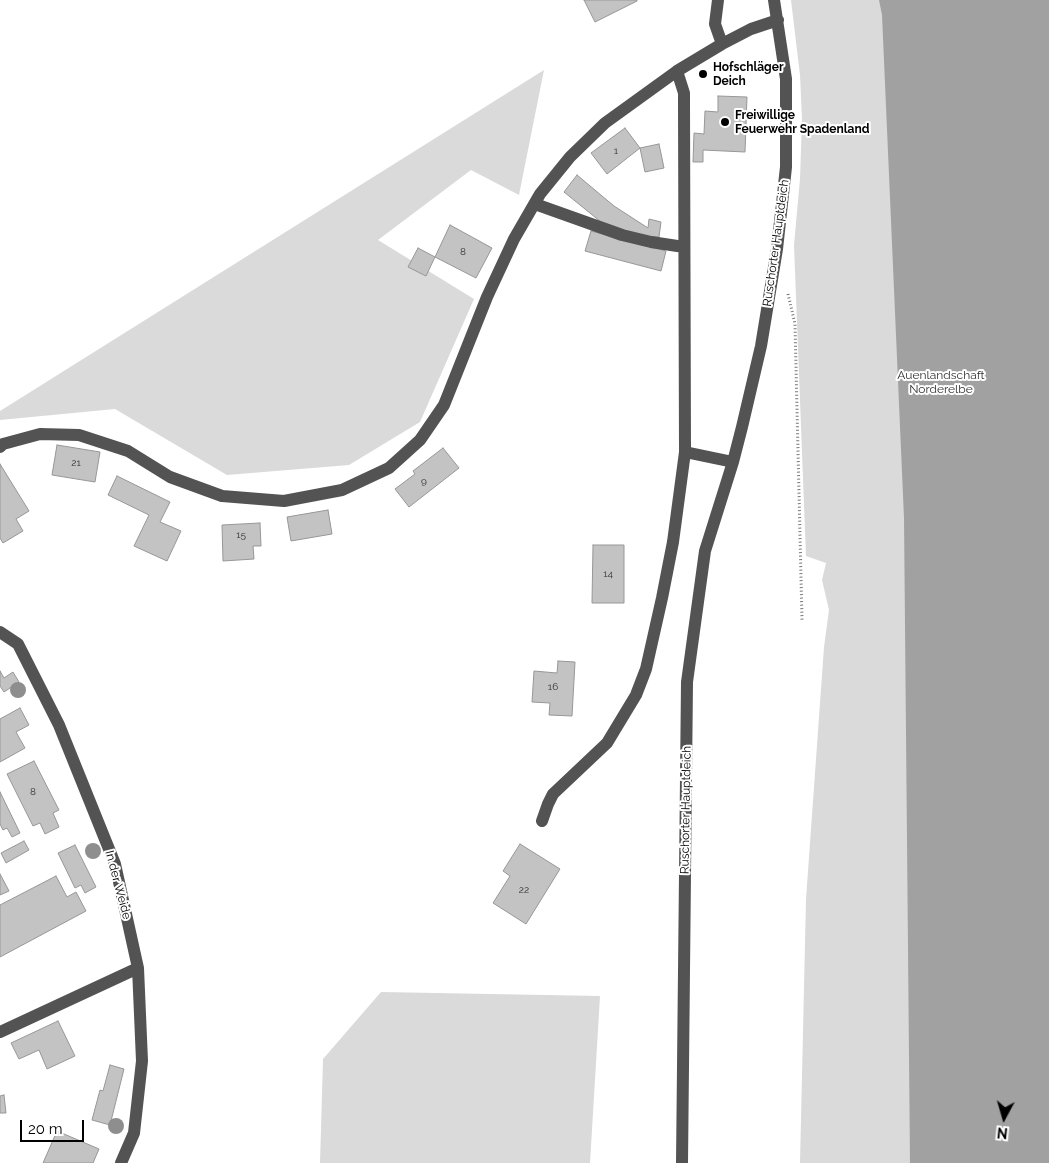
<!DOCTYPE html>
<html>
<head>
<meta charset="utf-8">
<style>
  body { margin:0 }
  #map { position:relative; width:1049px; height:1163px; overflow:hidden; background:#fff; font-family:Raleway,sans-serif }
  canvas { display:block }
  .north { position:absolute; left:979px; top:1093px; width:50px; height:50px; -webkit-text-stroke:4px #fff; paint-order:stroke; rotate:186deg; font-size:14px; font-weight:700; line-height:20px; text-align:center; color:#000 }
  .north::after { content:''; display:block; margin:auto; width:18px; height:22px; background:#000; clip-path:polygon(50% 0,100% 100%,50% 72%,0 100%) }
  .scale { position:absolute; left:20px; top:1120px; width:64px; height:22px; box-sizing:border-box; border:2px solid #000; border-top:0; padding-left:6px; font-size:15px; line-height:18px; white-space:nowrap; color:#000; -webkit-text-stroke:4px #fff; paint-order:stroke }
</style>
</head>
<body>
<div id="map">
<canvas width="1049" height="1163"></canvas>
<div class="north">N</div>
<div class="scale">20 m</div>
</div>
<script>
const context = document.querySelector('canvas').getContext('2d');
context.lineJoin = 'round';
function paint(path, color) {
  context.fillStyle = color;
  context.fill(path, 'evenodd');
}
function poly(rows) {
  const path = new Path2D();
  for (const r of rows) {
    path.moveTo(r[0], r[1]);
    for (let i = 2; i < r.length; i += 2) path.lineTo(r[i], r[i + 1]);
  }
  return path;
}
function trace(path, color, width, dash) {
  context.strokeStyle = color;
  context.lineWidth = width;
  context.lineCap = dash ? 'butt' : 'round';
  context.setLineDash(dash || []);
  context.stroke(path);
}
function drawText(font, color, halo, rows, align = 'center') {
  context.font = font + ' Raleway,sans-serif';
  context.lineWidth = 4;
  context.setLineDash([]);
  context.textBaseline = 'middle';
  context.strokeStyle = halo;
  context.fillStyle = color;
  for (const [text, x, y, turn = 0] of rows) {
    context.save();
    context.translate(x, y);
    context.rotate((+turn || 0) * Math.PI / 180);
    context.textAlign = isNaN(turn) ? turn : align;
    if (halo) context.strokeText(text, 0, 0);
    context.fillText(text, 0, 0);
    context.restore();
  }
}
const green = poly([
  [791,0,1049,0,1049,1163,800,1163,806,899,824,647,829,610,822,580,826,563,806,556,794,245,800,179,802,119,800,75],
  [544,70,519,195,471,170,378,240,474,299,420,422,349,465,227,475,115,409,0,420,0,411],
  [381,992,600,996,590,1163,320,1163,323,1059]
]);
const water = poly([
  [879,0,1049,0,1049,1163,910,1163,904,518,882,15]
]);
const building = poly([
  [584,0,637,0,637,1,595,22,584,0],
  [718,96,747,97,745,152,703,150,703,162,693,162,694,133,704,134,705,111,718,112,718,96],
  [625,128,640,148,607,174,591,153,625,128],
  [659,144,664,168,645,172,640,148,659,144],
  [577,175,614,206,648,228,649,219,661,222,659,237,641,236,601,222,564,192,577,175],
  [450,225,492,248,476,278,435,257,450,225],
  [591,231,666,251,661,271,585,251,591,231],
  [418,248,435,257,426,276,408,267,418,248],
  [57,445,100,452,95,482,52,475,57,445],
  [443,448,459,468,409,507,395,489,415,474,413,471,443,448],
  [0,464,29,511,16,519,23,531,3,543,0,538,0,464],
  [117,476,170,502,160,522,181,531,167,561,134,546,149,515,108,495,117,476],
  [328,510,332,534,291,541,287,517,328,510],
  [260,523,261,546,253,546,254,559,223,561,222,525,260,523],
  [593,545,624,545,624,603,592,603,593,545],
  [558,661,575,662,572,716,549,715,550,703,532,702,534,671,557,673,558,661],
  [0,671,4,678,13,672,19,682,4,692,0,686,0,671],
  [20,708,29,725,16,732,25,748,0,762,0,719,20,708],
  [34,761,59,810,53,813,59,827,45,834,40,823,33,826,7,774,34,761],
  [0,792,20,833,12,837,7,828,3,830,0,824,0,792],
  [24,841,29,850,6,863,1,853,24,841],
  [520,844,560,869,526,924,493,903,510,876,503,871,520,844],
  [75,845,96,887,85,893,81,885,75,888,58,853,75,845],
  [0,874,9,891,0,895,0,874],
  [56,876,67,897,76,892,86,911,0,957,0,905,56,876],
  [58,1021,75,1056,47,1069,39,1050,19,1059,11,1043,58,1021],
  [110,1065,124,1069,110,1125,92,1120,100,1090,103,1091,110,1065],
  [4,1095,6,1113,0,1113,0,1096,4,1095],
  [57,1131,99,1149,93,1163,43,1163,57,1131]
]);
const path = poly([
  [788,294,795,324,802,620]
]);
const minor = poly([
  [718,0,715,24,722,44],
  [677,71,684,93,684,104,685,452,733,462],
  [535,204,622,235,651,242,684,247],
  [0,447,3,444,40,434,79,435,128,451,170,477,222,496,284,501,342,490,389,468,420,440,444,405,487,297,514,239,540,194,570,157,605,123,677,71,722,44,751,29,778,20],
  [0,632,18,644,59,725,115,864,138,968,142,1061,134,1133,121,1163],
  [542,821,548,804,553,794,607,743,636,695,646,669,662,598,673,542,685,452],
  [0,1032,138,968],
  [682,1163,687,682,705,551,733,462,742,427,761,346,777,249,786,167,786,79,774,0]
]);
const trees = [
  [18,690],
  [93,851],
  [116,1126]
];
const markers = [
  [703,74,5,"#000"],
  [725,122,5,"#000"]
];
const numberNames = [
  ["1",616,151],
  ["8",463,252],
  ["21",76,463],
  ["9",424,481],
  ["15",241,535],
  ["14",608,574],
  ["16",553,687],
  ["8",33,792],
  ["22",524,890]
];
const poiNames = [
  ["Hofschläger",713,67],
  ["Deich",713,81],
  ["Freiwillige",735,115],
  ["Feuerwehr Spadenland",735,129]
];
const streetNames = [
  ["Ruschorter Hauptdeich",776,243,-82],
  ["Ruschorter Hauptdeich",686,810,-89],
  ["In der Weide",118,885,75]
];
const parkNames = [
  ["Auenlandschaft",941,375],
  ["Norderelbe",941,389]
];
paint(green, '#dadada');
paint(water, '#a1a1a1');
paint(building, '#c3c3c3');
trace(building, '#979797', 1);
trace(path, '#757575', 3, [1, 2.5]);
trace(minor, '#535353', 12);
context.fillStyle = '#8e8e8e';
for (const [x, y] of trees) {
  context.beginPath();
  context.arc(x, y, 8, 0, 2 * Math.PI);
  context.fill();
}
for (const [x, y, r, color] of markers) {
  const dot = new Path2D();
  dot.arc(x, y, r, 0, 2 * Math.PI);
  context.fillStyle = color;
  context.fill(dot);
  trace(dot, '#fff', 2);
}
drawText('10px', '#313131', null, numberNames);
drawText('bold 12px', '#000', '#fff', poiNames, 'left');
drawText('12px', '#000', '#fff', streetNames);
drawText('12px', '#313131', '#fff', parkNames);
</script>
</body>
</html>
